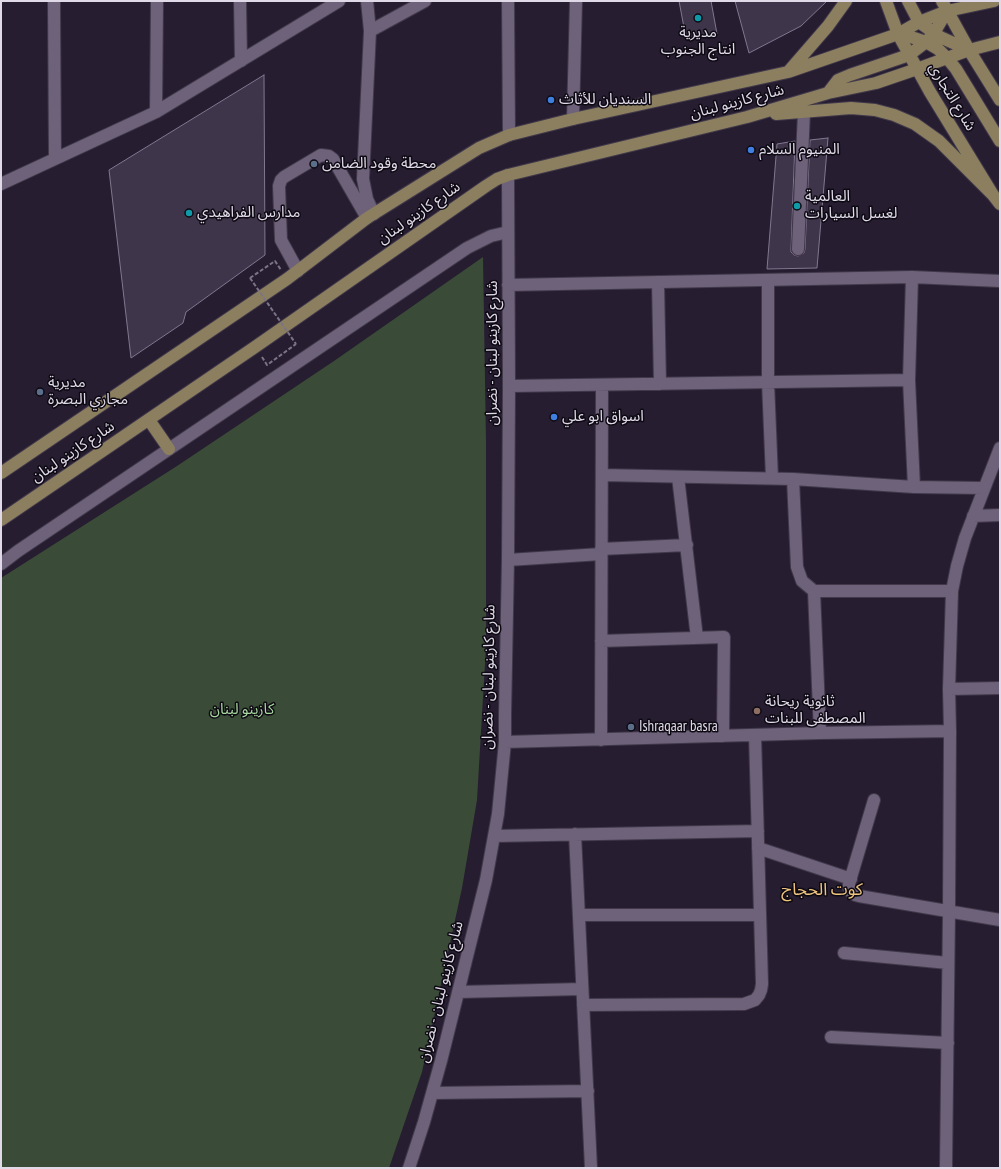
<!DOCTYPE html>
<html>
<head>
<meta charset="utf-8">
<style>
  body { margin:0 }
  #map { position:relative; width:1001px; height:1169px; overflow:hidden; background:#261d31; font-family:"PT Sans Narrow",sans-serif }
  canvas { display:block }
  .frame { position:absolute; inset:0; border:2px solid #e0dae8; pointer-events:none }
</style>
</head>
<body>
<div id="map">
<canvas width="1001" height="1169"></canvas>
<div class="frame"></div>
</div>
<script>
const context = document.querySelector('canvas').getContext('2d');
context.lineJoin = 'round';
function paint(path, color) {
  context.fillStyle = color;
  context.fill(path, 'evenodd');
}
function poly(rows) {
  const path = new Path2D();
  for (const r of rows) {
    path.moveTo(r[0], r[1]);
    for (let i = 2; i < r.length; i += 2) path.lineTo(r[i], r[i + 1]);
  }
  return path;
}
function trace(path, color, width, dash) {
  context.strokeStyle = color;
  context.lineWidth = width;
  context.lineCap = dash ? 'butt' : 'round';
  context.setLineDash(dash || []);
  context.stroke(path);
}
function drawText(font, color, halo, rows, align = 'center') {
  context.font = font + ' "PT Sans Narrow","Noto Sans Arabic",sans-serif';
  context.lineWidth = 3;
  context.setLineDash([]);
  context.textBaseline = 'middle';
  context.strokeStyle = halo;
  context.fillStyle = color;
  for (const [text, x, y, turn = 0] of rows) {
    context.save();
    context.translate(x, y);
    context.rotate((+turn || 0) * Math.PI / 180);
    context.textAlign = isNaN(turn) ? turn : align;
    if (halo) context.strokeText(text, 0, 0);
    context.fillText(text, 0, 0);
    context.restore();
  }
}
const green = poly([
  [483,257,486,443,486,646,477,800,462,888,422,1072,389,1168,1,1168,1,578,177,466,334,361]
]);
const building = poly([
  [679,1,711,1,717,34,686,38,679,1],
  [735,1,827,1,801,26,749,53,735,1],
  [264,75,265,255,186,312,183,323,131,358,109,170,264,75],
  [828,138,817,268,767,269,777,144,795,141,791,249,791,252,794,255,798,256,804,253,805,249,810,140,828,138]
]);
const path = poly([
  [250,278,275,261,281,270],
  [262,357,267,365,296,344]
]);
const minor = poly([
  [54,1,55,158],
  [240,1,241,61],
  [367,1,370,31,363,179,367,199,374,214],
  [508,1,509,135],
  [370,31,425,1],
  [156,112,157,1],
  [573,119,576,1],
  [1,184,156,112,339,1],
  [798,249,804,112],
  [298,271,281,240,279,186,281,180,284,177,321,155,329,156,333,159,367,218],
  [912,277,909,380,914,487],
  [768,280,768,382,772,478],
  [658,282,660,384],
  [508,285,912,277,1000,281],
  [509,386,909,380],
  [602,475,793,479,914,487,984,488],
  [678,477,697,638],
  [793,479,797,567,802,581,814,591,952,591],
  [973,516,1000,515],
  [601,549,687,545],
  [508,560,601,554],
  [1,564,18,551,467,248,491,236,508,232],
  [814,591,820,733],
  [601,641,724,637,723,736],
  [949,689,1000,688],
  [601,740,602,385],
  [505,742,820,733,950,731],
  [874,800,849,884,849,888,851,892,855,895,859,896,1000,920],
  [575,834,591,1168],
  [494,836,758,831],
  [758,848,851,879],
  [579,915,760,915],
  [844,953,948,963],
  [458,992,582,989],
  [583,1005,744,1004,755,1000,759,995,761,990,762,984,755,735],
  [831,1037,948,1043],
  [432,1093,588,1091],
  [409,1168,424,1122,441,1061,486,880,498,814,505,742,505,715,508,560,509,386,508,175],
  [946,1168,949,911,950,731,949,689,952,591,957,566,965,538,1000,448]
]);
const major = poly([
  [886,1,898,34,930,92,993,195,1000,204],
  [908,1,919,22,940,37,969,50],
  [942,1,969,50,1000,100],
  [898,34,911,37,926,42,938,49,947,58,956,69,1000,141],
  [789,71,828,26,846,1],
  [828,93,838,80,850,75,909,55,926,42,934,33,947,11],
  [776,114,851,108,875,110,894,115,915,124,939,141,993,195],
  [149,420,169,449],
  [1,473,287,279,367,218,479,148,509,135,573,119,788,72,898,34,919,22,947,11,994,1],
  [1,520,255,347,486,186,497,179,508,175,747,117,828,93,876,83,917,69,969,50,1000,42]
]);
const pathBridge = poly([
  [250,278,296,344]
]);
const markers = [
  [698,18,4,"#0f9aa8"],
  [551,100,4,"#3f7fe0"],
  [751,150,4,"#3f7fe0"],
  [314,164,4,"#5c6f8a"],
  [797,206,4,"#0f9aa8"],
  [189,213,4,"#0f9aa8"],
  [40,392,4,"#5c6f8a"],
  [554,417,4,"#3f7fe0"],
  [757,711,4,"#8d6e63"],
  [631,727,4,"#5c6f8a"]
];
const poiNames = [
  ["مديرية",698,33,"center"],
  ["انتاج الجنوب",698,50,"center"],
  ["السنديان للأثاث",559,100],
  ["المنيوم السلام",759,150],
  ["محطة وقود الضامن",322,164],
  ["العالمية",805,197],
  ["لغسل السيارات",805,214],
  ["مدارس الفراهيدي",197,213],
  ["مديرية",48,383],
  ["مجاري البصرة",48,400],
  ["اسواق ابو علي",562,417],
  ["ثانوية ريحانة",765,702],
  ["المصطفى للبنات",765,719],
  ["Ishraqaar basra",639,727]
];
const streetNames = [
  ["شارع التجاري",952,97,59],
  ["شارع كازينو لبنان",737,102,-15],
  ["شارع كازينو لبنان",419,213,-35],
  ["شارع كازينو لبنان - نضران",493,353,-90],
  ["شارع كازينو لبنان",73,452,-34],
  ["شارع كازينو لبنان - نضران",489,677,-89],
  ["شارع كازينو لبنان - نضران",441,992,-76]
];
const parkNames = [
  ["كازينو لبنان",242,710]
];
const quarterNames = [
  ["كوت الحجاج",822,890]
];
paint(green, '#3a4c37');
paint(building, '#3f354b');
trace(building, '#82778f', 1);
trace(minor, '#41394a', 14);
trace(major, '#41394a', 14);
trace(path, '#7c7486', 2, [4, 2]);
trace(minor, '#6d627a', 12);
trace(major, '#8b7f5f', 12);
trace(pathBridge, '#7c7486', 2, [4, 2]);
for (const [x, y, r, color] of markers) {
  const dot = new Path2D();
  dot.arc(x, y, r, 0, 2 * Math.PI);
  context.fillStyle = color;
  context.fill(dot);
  trace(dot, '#0d0912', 1.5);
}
drawText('15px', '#e0dae8', '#0d0912', poiNames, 'left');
drawText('15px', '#e0dae8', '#0d0912', streetNames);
drawText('15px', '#a9d9a1', '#0d0912', parkNames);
drawText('17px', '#efc47f', '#0d0912', quarterNames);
</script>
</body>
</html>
